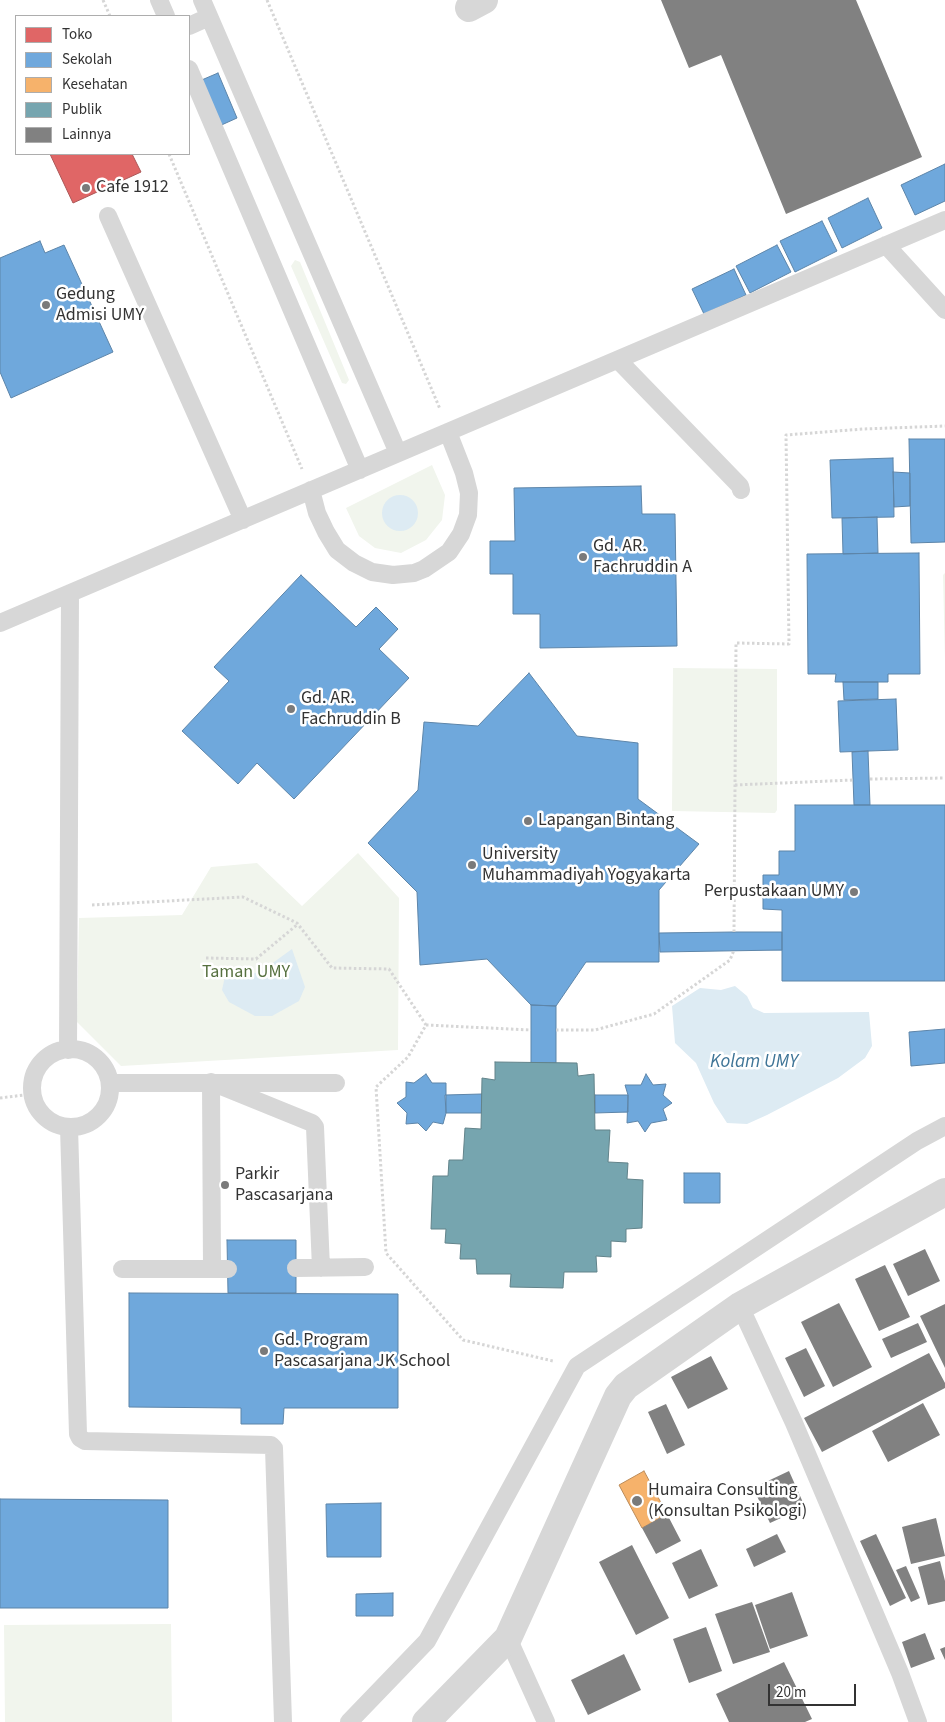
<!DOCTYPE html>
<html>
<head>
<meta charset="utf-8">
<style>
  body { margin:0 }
  #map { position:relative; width:945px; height:1722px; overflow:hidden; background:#fff; font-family:"Source Sans 3",sans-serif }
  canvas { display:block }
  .legend { position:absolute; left:15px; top:15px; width:175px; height:140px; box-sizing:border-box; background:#fff; border:1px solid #adadad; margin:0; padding:6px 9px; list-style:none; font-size:15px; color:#333 }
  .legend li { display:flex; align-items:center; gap:10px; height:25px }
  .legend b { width:25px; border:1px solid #adadad }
  .scale { position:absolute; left:768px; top:1684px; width:88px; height:22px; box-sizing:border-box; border:2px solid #333; border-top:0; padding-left:6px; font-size:15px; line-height:18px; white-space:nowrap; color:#333; -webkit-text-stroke:4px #fff; paint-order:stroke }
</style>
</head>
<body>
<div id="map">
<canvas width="945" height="1722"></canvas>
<ul class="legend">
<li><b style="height:14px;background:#e06666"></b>Toko</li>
<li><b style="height:14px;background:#6fa8dc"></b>Sekolah</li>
<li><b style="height:14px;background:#f6b26b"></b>Kesehatan</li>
<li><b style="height:14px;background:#76a5af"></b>Publik</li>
<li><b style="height:14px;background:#818181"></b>Lainnya</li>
</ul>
<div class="scale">20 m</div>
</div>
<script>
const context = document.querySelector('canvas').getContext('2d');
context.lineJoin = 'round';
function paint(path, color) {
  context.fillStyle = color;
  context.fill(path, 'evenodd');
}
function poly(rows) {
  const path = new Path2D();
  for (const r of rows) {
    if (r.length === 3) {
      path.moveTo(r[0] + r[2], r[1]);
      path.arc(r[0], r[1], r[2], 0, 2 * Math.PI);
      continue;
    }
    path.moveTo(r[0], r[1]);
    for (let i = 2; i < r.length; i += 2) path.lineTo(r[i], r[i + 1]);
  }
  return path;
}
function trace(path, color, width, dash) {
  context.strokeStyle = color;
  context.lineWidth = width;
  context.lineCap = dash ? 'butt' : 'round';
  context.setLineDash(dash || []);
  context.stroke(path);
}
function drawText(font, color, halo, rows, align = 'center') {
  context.font = font + ' "Source Sans 3",sans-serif';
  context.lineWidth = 5;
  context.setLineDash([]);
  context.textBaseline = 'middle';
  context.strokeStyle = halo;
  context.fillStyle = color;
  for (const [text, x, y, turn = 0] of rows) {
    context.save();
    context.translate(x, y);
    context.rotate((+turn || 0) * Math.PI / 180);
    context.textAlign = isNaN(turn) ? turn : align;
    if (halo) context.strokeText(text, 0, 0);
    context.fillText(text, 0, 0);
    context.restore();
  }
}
const green = poly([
  [295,260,300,262,349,380,346,384,342,383,291,266],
  [432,465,445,495,442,520,426,540,401,553,375,548,359,536,346,508],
  [945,573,945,660,943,575],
  [673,668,777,669,777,810,775,813,672,811],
  [358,853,399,898,398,1050,121,1066,77,1022,79,918,182,915,211,867,257,863,302,906],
  [171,1624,172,1722,5,1722,4,1625]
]);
const water = poly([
  [400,513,18],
  [292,949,305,987,299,1001,272,1016,255,1016,229,1002,222,990,226,972,259,973],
  [735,986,747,996,753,1008,764,1013,869,1012,872,1046,865,1058,838,1078,767,1115,747,1124,727,1123,714,1103,696,1063,675,1043,672,1006,700,988,721,990]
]);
const shops = poly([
  [50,154,132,154,141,172,73,203,50,154]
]);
const schools = poly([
  [218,73,237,118,217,127,197,82,218,73],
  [945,164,945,201,915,215,901,185,945,164],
  [868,198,882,228,842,248,828,218,868,198],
  [822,221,837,251,795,272,780,241,822,221],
  [40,241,45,253,64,245,113,352,11,398,0,372,0,258,40,241],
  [777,245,791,272,750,293,736,266,777,245],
  [734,269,746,295,704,314,692,289,734,269],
  [909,439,945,439,945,542,911,543,909,439],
  [893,458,894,517,832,518,830,460,893,458],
  [893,472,910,473,910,506,894,507,893,472],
  [641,486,642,514,675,514,677,646,540,648,540,614,513,614,513,574,490,574,490,541,515,541,514,488,641,486],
  [877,517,878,553,843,554,842,518,877,517],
  [919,553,920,674,888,674,888,682,835,682,836,674,808,674,807,554,919,553],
  [301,575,356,627,376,607,398,629,379,649,409,678,294,799,257,763,238,784,182,731,229,681,214,667,301,575],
  [529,673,577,736,638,743,638,799,699,844,659,890,659,962,586,962,556,1006,531,1005,487,959,420,965,417,892,368,843,418,790,424,722,478,726,529,673],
  [843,682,878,682,878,699,844,700,843,682],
  [896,699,898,750,840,752,838,701,896,699],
  [868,751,870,805,854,805,852,752,868,751],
  [795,805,945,805,945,981,782,981,782,910,763,909,763,875,779,875,779,851,795,851,795,805],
  [734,932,782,932,782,950,660,952,659,933,734,932],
  [531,1005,556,1006,556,1063,531,1063,531,1005],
  [945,1029,945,1063,911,1066,909,1032,945,1029],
  [426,1074,432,1083,446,1083,446,1113,443,1124,433,1122,426,1131,418,1123,406,1124,407,1113,397,1103,406,1097,406,1082,414,1083,426,1074],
  [646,1074,653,1085,666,1084,663,1095,672,1103,663,1109,667,1120,651,1123,645,1132,638,1121,627,1123,628,1095,625,1085,641,1085,646,1074],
  [482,1094,482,1113,446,1113,445,1095,482,1094],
  [595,1095,628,1095,628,1112,595,1113,595,1095],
  [684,1173,720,1173,720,1203,684,1203,684,1173],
  [227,1240,296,1240,296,1293,228,1293,227,1240],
  [129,1293,398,1294,398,1408,284,1408,283,1424,241,1424,241,1408,129,1407,129,1293],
  [0,1499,168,1500,168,1608,0,1608,0,1499],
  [381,1503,381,1557,327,1557,326,1504,381,1503],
  [393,1593,393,1616,356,1616,356,1594,393,1593]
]);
const health = poly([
  [644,1471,667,1514,642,1528,619,1485,644,1471]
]);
const public = poly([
  [495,1062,577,1063,578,1076,594,1074,595,1130,610,1130,608,1162,628,1163,627,1179,643,1180,642,1228,626,1229,626,1242,611,1241,611,1257,596,1256,597,1272,564,1272,563,1288,510,1287,511,1274,477,1274,476,1259,460,1259,461,1244,445,1243,446,1229,431,1229,433,1176,448,1176,449,1160,463,1160,465,1128,481,1129,482,1078,495,1080,495,1062]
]);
const building = poly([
  [661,0,856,0,922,157,786,214,721,55,689,68],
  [925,1249,940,1281,908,1296,893,1264],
  [885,1265,910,1317,879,1331,855,1279],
  [839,1303,872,1367,833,1387,801,1322],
  [945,1304,945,1368,920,1316],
  [918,1323,927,1342,891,1358,882,1339],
  [806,1348,825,1386,804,1397,785,1358],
  [929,1353,945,1383,945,1388,822,1452,804,1418],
  [711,1356,728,1389,688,1409,671,1377],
  [923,1403,940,1435,888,1462,872,1431],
  [666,1404,685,1445,667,1454,648,1412],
  [789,1471,805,1507,770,1523,753,1488],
  [667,1514,681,1541,656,1554,642,1528],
  [936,1518,945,1556,911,1564,902,1527],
  [777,1534,786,1552,754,1567,746,1549],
  [876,1534,906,1598,890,1606,860,1541],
  [632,1545,669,1618,636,1635,599,1562],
  [701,1549,718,1586,689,1599,672,1563],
  [940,1561,945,1581,945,1601,928,1605,918,1567],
  [906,1566,920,1598,911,1602,896,1570],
  [792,1592,808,1636,770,1649,755,1605],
  [752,1602,770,1652,733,1664,715,1614],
  [706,1627,722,1671,689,1683,673,1639],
  [925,1633,935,1659,911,1668,902,1642],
  [945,1647,945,1660,940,1649],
  [624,1654,641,1690,588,1715,571,1680],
  [784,1662,812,1719,805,1722,729,1722,716,1694]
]);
const path = poly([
  [103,0,110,16],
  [267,0,440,409],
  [169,154,302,469],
  [870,779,945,778],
  [735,785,853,780],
  [92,905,243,897,297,923,332,968,389,969,426,1025,408,1057,376,1087,386,1253,463,1340,553,1361],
  [734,932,736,643,789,644,786,435,863,429,945,426],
  [206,958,256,959,298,924],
  [426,1025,531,1030],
  [556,1030,595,1030,654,1014,730,960,734,950],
  [0,1098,32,1094]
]);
const lane = poly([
  [159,0,166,16],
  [202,0,398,453],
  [189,26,209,17],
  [189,69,360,470],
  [108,216,243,520],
  [886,245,945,310],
  [618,360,740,486,741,490],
  [311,490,317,513,326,532,337,550,354,563,372,572,393,575,414,573,424,569,449,552,461,534,468,515,469,493,464,473,448,432],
  [0,623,945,220],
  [71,1088,39],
  [68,1050,70,593],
  [111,1083,336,1083],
  [69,1127,78,1434,80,1438,85,1441,271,1445,274,1448,283,1722],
  [296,1268,365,1267],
  [122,1269,228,1269],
  [212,1269,211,1082,312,1123,315,1127,321,1268],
  [740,1306,794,1423,900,1673,918,1722],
  [508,1638,546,1722],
  [349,1722,427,1641,577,1366,917,1141,945,1126]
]);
const street = poly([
  [469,8,484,0],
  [426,1722,508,1638,618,1396,626,1386,740,1306,945,1192]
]);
const markers = [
  [86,188,5,"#7a7a7a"],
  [46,305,5,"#7a7a7a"],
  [583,557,5,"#7a7a7a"],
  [291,709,5,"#7a7a7a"],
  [528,821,5,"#7a7a7a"],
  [472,865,5,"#7a7a7a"],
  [854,892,5,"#7a7a7a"],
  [225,1185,5,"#7a7a7a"],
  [264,1351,5,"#7a7a7a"],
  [637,1501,6,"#7a7a7a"]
];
const poiNames = [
  ["Cafe 1912",96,188],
  ["Gedung",56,295],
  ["Admisi UMY",56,316],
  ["Gd. AR.",593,547],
  ["Fachruddin A",593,568],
  ["Gd. AR.",301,699],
  ["Fachruddin B",301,720],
  ["Lapangan Bintang",538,821],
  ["University",482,855],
  ["Muhammadiyah Yogyakarta",482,876],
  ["Perpustakaan UMY",844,892,"right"],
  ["Parkir",235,1175],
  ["Pascasarjana",235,1196],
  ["Gd. Program",274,1341],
  ["Pascasarjana JK School",274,1362],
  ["Humaira Consulting",648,1491],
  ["(Konsultan Psikologi)",648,1512]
];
const parkNames = [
  ["Taman UMY",246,973]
];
const waterNames = [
  ["Kolam UMY",754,1063]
];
paint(green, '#f1f5ed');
paint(water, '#ddebf3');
paint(shops, '#e06666');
trace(shops, '#ac5757', 1);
paint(schools, '#6fa8dc');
trace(schools, '#5d85a9', 1);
paint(health, '#f6b26b');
trace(health, '#bc8c5a', 1);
paint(public, '#76a5af');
trace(public, '#62838a', 1);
paint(building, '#818181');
trace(path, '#d6d6d6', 3, [2.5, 2.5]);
trace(lane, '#d7d7d7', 18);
trace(street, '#d7d7d7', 28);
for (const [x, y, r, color] of markers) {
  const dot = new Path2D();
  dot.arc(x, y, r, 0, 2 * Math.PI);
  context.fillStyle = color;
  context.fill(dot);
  trace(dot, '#fff', 2);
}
drawText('18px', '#333', '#fff', poiNames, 'left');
drawText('18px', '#56703f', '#fff', parkNames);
drawText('italic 19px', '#3f7597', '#fff', waterNames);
</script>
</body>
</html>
